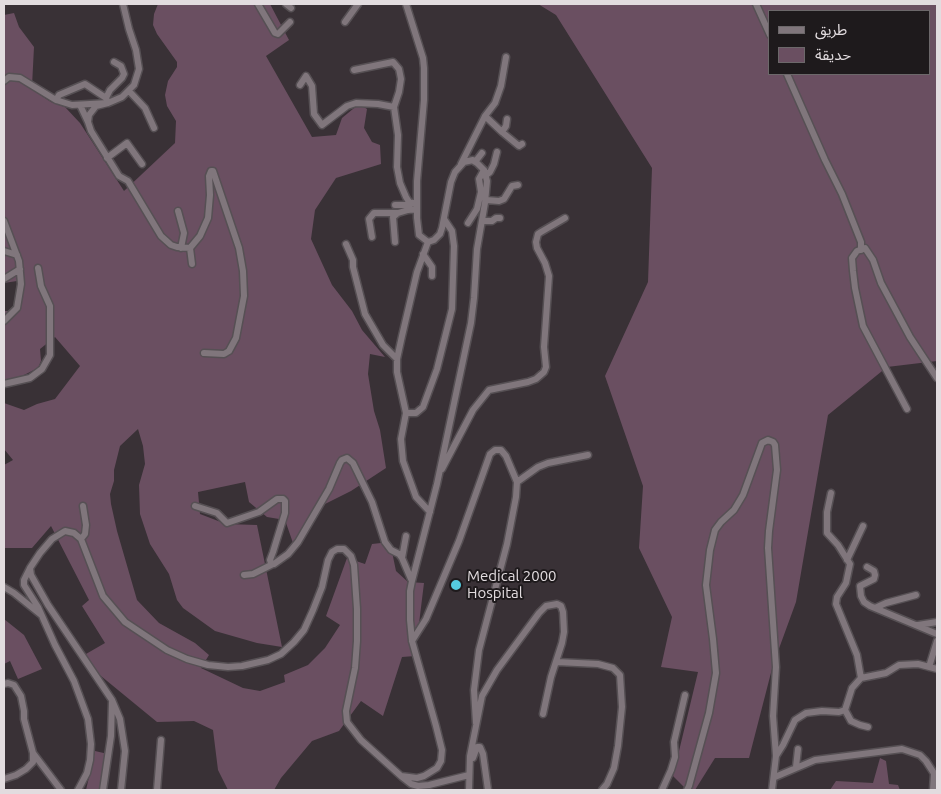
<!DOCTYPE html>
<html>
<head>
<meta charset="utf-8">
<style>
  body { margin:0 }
  #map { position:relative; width:941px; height:794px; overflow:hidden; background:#393136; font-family:Ubuntu,"Noto Sans Arabic",sans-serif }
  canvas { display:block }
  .frame { position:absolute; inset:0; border:5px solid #e2dcdf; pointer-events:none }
  .legend { position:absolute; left:768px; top:10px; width:162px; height:65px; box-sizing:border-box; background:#1e1a1c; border:1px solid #6c686a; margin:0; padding:6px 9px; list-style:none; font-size:15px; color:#e2dcdf }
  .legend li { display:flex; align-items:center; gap:10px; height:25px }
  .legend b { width:25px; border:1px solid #6c686a }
</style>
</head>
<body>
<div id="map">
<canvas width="941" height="794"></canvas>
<div class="frame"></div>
<ul class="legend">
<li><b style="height:6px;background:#80767c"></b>طريق</li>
<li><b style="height:14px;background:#6a4f61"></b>حديقة</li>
</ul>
</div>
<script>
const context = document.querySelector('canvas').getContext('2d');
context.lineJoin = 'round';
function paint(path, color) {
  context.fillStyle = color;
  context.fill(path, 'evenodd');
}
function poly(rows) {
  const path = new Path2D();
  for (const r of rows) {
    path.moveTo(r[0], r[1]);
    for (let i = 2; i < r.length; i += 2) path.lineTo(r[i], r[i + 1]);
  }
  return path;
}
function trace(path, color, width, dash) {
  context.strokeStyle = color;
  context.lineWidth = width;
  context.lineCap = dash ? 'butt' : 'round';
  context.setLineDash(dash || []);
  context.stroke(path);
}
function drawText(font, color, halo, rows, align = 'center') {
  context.font = font + ' Ubuntu,sans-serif';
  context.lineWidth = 4;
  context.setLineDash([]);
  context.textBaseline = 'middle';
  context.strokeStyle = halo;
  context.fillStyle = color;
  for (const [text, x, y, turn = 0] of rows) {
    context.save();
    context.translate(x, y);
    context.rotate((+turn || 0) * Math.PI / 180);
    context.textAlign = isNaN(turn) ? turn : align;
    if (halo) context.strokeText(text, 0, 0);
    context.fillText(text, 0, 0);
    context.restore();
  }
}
const green = poly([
  [158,4,270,4,289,40,266,56,312,137,336,135,342,118,359,104,367,109,364,128,372,142,380,145,381,164,336,178,315,210,311,239,332,285,352,311,362,330,385,357,370,354,368,374,374,411,380,430,386,468,351,491,315,509,293,543,285,520,267,517,249,502,245,482,198,492,200,514,226,524,257,525,282,647,257,643,215,631,183,608,177,600,169,574,150,544,140,514,139,485,145,464,143,446,138,429,120,446,114,470,114,481,110,494,111,504,117,531,137,600,159,623,195,643,209,655,201,668,243,688,260,691,285,682,284,675,308,665,325,648,340,625,326,616,347,558,365,564,372,544,390,542,396,571,408,582,424,583,415,656,402,657,383,716,361,701,339,731,312,741,281,778,274,790,228,790,218,770,213,730,194,721,157,722,79,658,105,643,82,606,89,600,51,526,32,548,4,548,4,465,13,460,4,449,4,403,24,410,37,404,55,399,80,366,55,337,40,349,41,361,38,368,20,377,4,383,4,311,16,311,17,281,4,283,4,15,14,13,19,27,34,47,32,86,30,88,51,102,65,107,80,123,124,191,175,143,176,121,167,106,165,95,168,81,177,67,177,62,157,34,153,25,154,14],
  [538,4,937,4,937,361,887,367,828,415,796,602,773,665,749,758,715,758,695,790,687,790,673,776,698,672,661,667,672,617,639,548,643,486,605,376,648,282,652,168,556,15],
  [770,11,930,11,930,74,770,74],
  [4,619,24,635,42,669,18,679,10,661,4,664],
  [95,751,108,754,99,790,86,790],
  [880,758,886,761,889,784,898,785,900,790,830,790,836,781,873,783]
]);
const minor = poly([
  [258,4,275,33,278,34,290,22],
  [286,4,291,8],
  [756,4,770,35],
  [345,22,358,4],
  [354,70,393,62,399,69,401,79,399,92,394,107,398,135,397,167,400,183,406,197,409,202,417,204],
  [787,74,825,160,842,194,861,242,861,250],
  [4,81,9,77,20,78,56,100,72,105,108,103,122,97,134,85,139,69,136,50,129,29,123,4],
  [300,85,306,76,312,86,314,114,322,125,347,106,356,103,378,104,394,107],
  [129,91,145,108,154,128],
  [106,98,110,90,122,78,124,74,121,66,114,62],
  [56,100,59,95,85,84,106,98,108,103,96,106,89,115,88,122,91,131,119,176,128,181,161,236,171,245,177,247,190,248,200,236,208,218,210,195,209,176,211,171,213,171,239,248,243,271,244,296,236,338,229,351,224,354,204,353],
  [80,105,88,122],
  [485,116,502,132,506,126,507,119],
  [502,132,519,146,522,144],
  [107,158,127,143,142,164],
  [475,162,482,153],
  [461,164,485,116,495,103,501,86,506,57],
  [486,175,490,172,494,164,497,152],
  [486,200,499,201,504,199,512,186,518,185],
  [395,205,407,205,413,203],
  [178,211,184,233,181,248],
  [4,221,19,261,21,284,17,308,4,321],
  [482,221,492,221,496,218,500,218],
  [468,223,477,209,481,192,479,179,484,170],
  [372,237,369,219,374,213,398,213],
  [395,242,393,217,398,213,408,210,417,209],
  [428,242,417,272,402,336,397,359,397,372,406,413,401,439,403,461,416,497,430,512],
  [346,244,353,260,353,267,365,314,383,345,397,359],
  [190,248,192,264],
  [4,251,17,255],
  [423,254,432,267,432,276],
  [4,279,20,269],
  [4,384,30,378,42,369,50,355,50,306,41,286,38,268],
  [907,409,863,326,855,288,853,271,852,258,857,251,865,248,873,260,881,283,910,337,937,378],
  [406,413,416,413,423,407,437,369,452,309,454,246,452,231,444,219],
  [442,469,473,410,489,390,528,382,536,379,544,372,546,367,544,347,549,276,545,263,537,248,536,242,538,234,541,232,565,218],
  [517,482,538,467,548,463,588,455],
  [831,493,827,512,827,533,838,545,850,564,846,583,837,597,836,604,857,655,861,678],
  [195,506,217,513,227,523,259,512,277,499,283,499,285,501,285,513,273,552,270,560,271,563,274,564,288,554,298,542,329,489,340,463,342,460,347,458,353,463,372,502,385,542,391,550,399,554,402,558,411,579],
  [81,539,85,534,86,525,83,506],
  [402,558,406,536],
  [847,560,863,526],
  [867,567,874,571,875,575,874,579,860,586,861,596,864,602,870,606,937,634],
  [30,568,24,580,24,585,38,607,55,645,74,681,88,719,91,744,90,760,87,773,78,790],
  [244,575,253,574,273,564],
  [4,587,14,593,40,614],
  [875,608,886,603,916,595],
  [918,625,937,622],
  [412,641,426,619,459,541,490,454,495,450,501,450,506,456,517,482,516,497,507,544,479,650,474,690,476,723],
  [557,662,598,664,613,668,620,675,622,707,618,746,614,768,607,784,602,790],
  [929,667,937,641],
  [4,684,8,683,14,685,21,696,24,711,24,719,33,753,33,762,26,769,16,775,4,779],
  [845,710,851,721,860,725,868,727],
  [33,753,61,790],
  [776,756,783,745,795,720,806,713,822,711,839,712,845,710,852,688,861,678,886,673,899,665,918,664,937,669],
  [473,758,477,747,480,747,483,754,488,790],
  [796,767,798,749],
  [402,777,411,784,418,786,429,785,469,775],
  [775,777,815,760,902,749,920,755,926,761,937,778],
  [103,790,111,736,112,702],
  [121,790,125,751,120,719,112,700,48,605,31,575,30,568,40,553,52,539,65,531,74,533,81,539,103,596,125,622,167,650,187,659,208,665,228,667,242,666,268,660,281,654,294,642,304,630,313,610,322,587,328,560,332,552,337,549,344,549,351,556,354,565,357,609,357,641,355,668,346,711,347,722,361,740,401,776,417,778,424,776,437,768,441,761,442,750,436,726,412,641,410,620,410,591,412,581,437,484,471,323,474,298,477,249,485,203,487,181,484,170,477,163,473,160,464,162,455,172,451,182,442,228,440,234,434,240,428,242,419,235,417,218,417,181,424,100,424,68,423,58,406,4],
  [157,790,161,740],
  [469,790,470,756,482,696,497,670,539,613,546,606,557,604,561,606,563,612,564,632,562,643,551,677,543,714],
  [662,790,671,770,675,757,674,742,685,695],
  [687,790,689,786,709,713,716,673,713,639,706,585,710,550,715,530,721,522,734,510,743,495,762,443,768,440,773,442,775,445,777,470,769,531,768,548,776,667,773,716,776,756,772,790],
  [933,790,934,774]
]);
const markers = [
  [456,585,6,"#55cadf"]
];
const poiNames = [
  ["Medical 2000",467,576],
  ["Hospital",467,593]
];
paint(green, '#6a4f61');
trace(minor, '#565054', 9);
trace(minor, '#80767c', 6);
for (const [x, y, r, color] of markers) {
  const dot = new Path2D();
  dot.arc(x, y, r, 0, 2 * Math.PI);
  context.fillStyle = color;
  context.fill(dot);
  trace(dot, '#1e1a1c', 2);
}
drawText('15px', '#e2dcdf', '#1e1a1c', poiNames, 'left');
</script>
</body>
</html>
